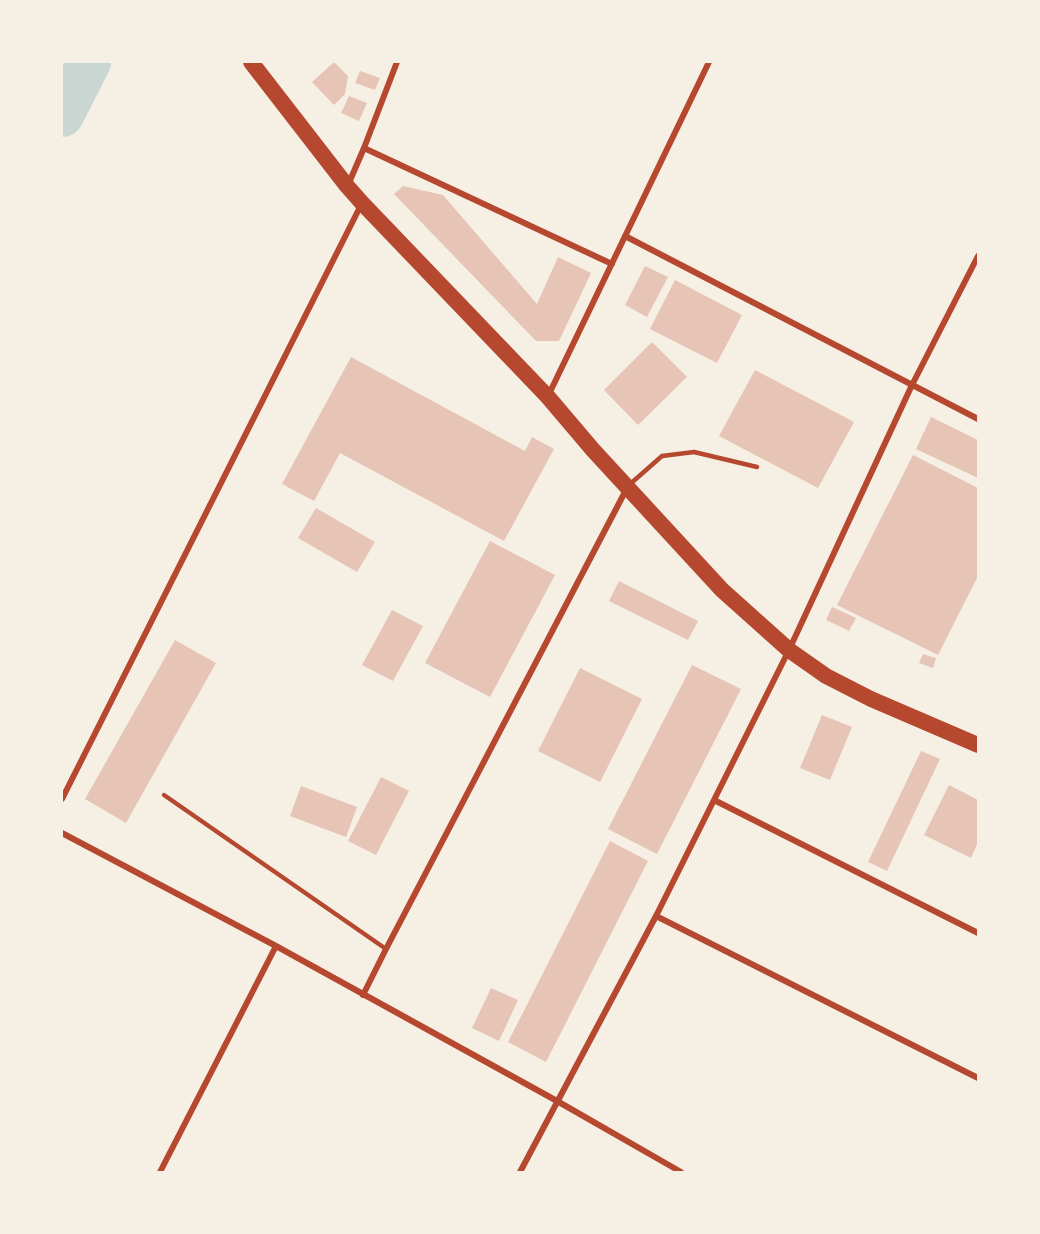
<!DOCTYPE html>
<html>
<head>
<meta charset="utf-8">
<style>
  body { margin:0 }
  #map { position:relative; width:1040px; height:1234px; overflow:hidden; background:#f6efe4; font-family:"Fira Sans Condensed",sans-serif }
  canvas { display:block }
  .frame { position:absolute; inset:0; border:63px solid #f6efe4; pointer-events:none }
</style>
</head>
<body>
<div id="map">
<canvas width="1040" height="1234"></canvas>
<div class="frame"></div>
</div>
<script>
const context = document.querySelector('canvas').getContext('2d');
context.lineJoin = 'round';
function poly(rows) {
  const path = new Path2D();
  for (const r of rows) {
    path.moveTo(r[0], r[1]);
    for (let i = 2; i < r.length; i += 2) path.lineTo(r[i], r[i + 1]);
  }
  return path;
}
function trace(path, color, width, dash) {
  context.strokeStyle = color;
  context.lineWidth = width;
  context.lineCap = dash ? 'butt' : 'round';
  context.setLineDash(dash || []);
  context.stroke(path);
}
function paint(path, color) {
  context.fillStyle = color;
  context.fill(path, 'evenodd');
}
const river = poly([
  [62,115,89,62]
]);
const building = poly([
  [334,62,348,76,345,94,334,105,312,82],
  [360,71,380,78,375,90,355,83],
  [349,96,367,103,359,121,341,113],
  [403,186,443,195,537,304,558,257,591,273,559,341,536,341,394,194],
  [645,266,668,277,647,317,625,305],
  [675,280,742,315,717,363,650,329],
  [652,342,687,377,638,425,604,390],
  [351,357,525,451,532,437,554,449,504,541,340,453,314,501,282,484],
  [755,370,854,422,818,488,719,436],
  [931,417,978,440,978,478,916,449],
  [913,455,978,488,978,576,938,655,837,605],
  [316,508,375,542,357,572,298,538],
  [490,541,555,575,490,697,425,663],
  [619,581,698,621,688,640,609,601],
  [832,607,856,618,849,631,826,620],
  [392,610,423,626,393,681,362,665],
  [175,640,216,663,126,823,85,799],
  [923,654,936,658,933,668,919,663],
  [692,665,741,689,657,854,608,829],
  [580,668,642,699,600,782,538,751],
  [822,715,852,727,830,780,800,768],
  [921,751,940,759,887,871,868,862],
  [381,777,409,791,376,855,348,841],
  [949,785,978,800,978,842,971,858,924,835],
  [301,786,357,807,346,837,290,816],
  [610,841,648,861,546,1062,508,1042],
  [491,988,518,1000,499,1041,472,1028]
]);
const service = poly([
  [629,485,662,456,694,452,757,467],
  [164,795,386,949]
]);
const minor = poly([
  [364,148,612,264],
  [348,185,364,148,397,62],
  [625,236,978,419],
  [549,394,709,62],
  [62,799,361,205],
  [714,800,978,933],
  [62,833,276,946,557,1101,681,1172],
  [656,916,978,1078],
  [363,995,386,949,626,490],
  [160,1172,276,946],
  [520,1172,656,916,789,650,912,385,978,256]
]);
const trunk = poly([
  [251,62,347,186,362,203,548,397,593,450,722,590,789,650,826,676,871,699,978,745]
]);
trace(river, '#c9d6d2', 44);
paint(building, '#e6c5b7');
trace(service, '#b5482f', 4.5);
trace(minor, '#b5482f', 6);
trace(trunk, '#b5482f', 16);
</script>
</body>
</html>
